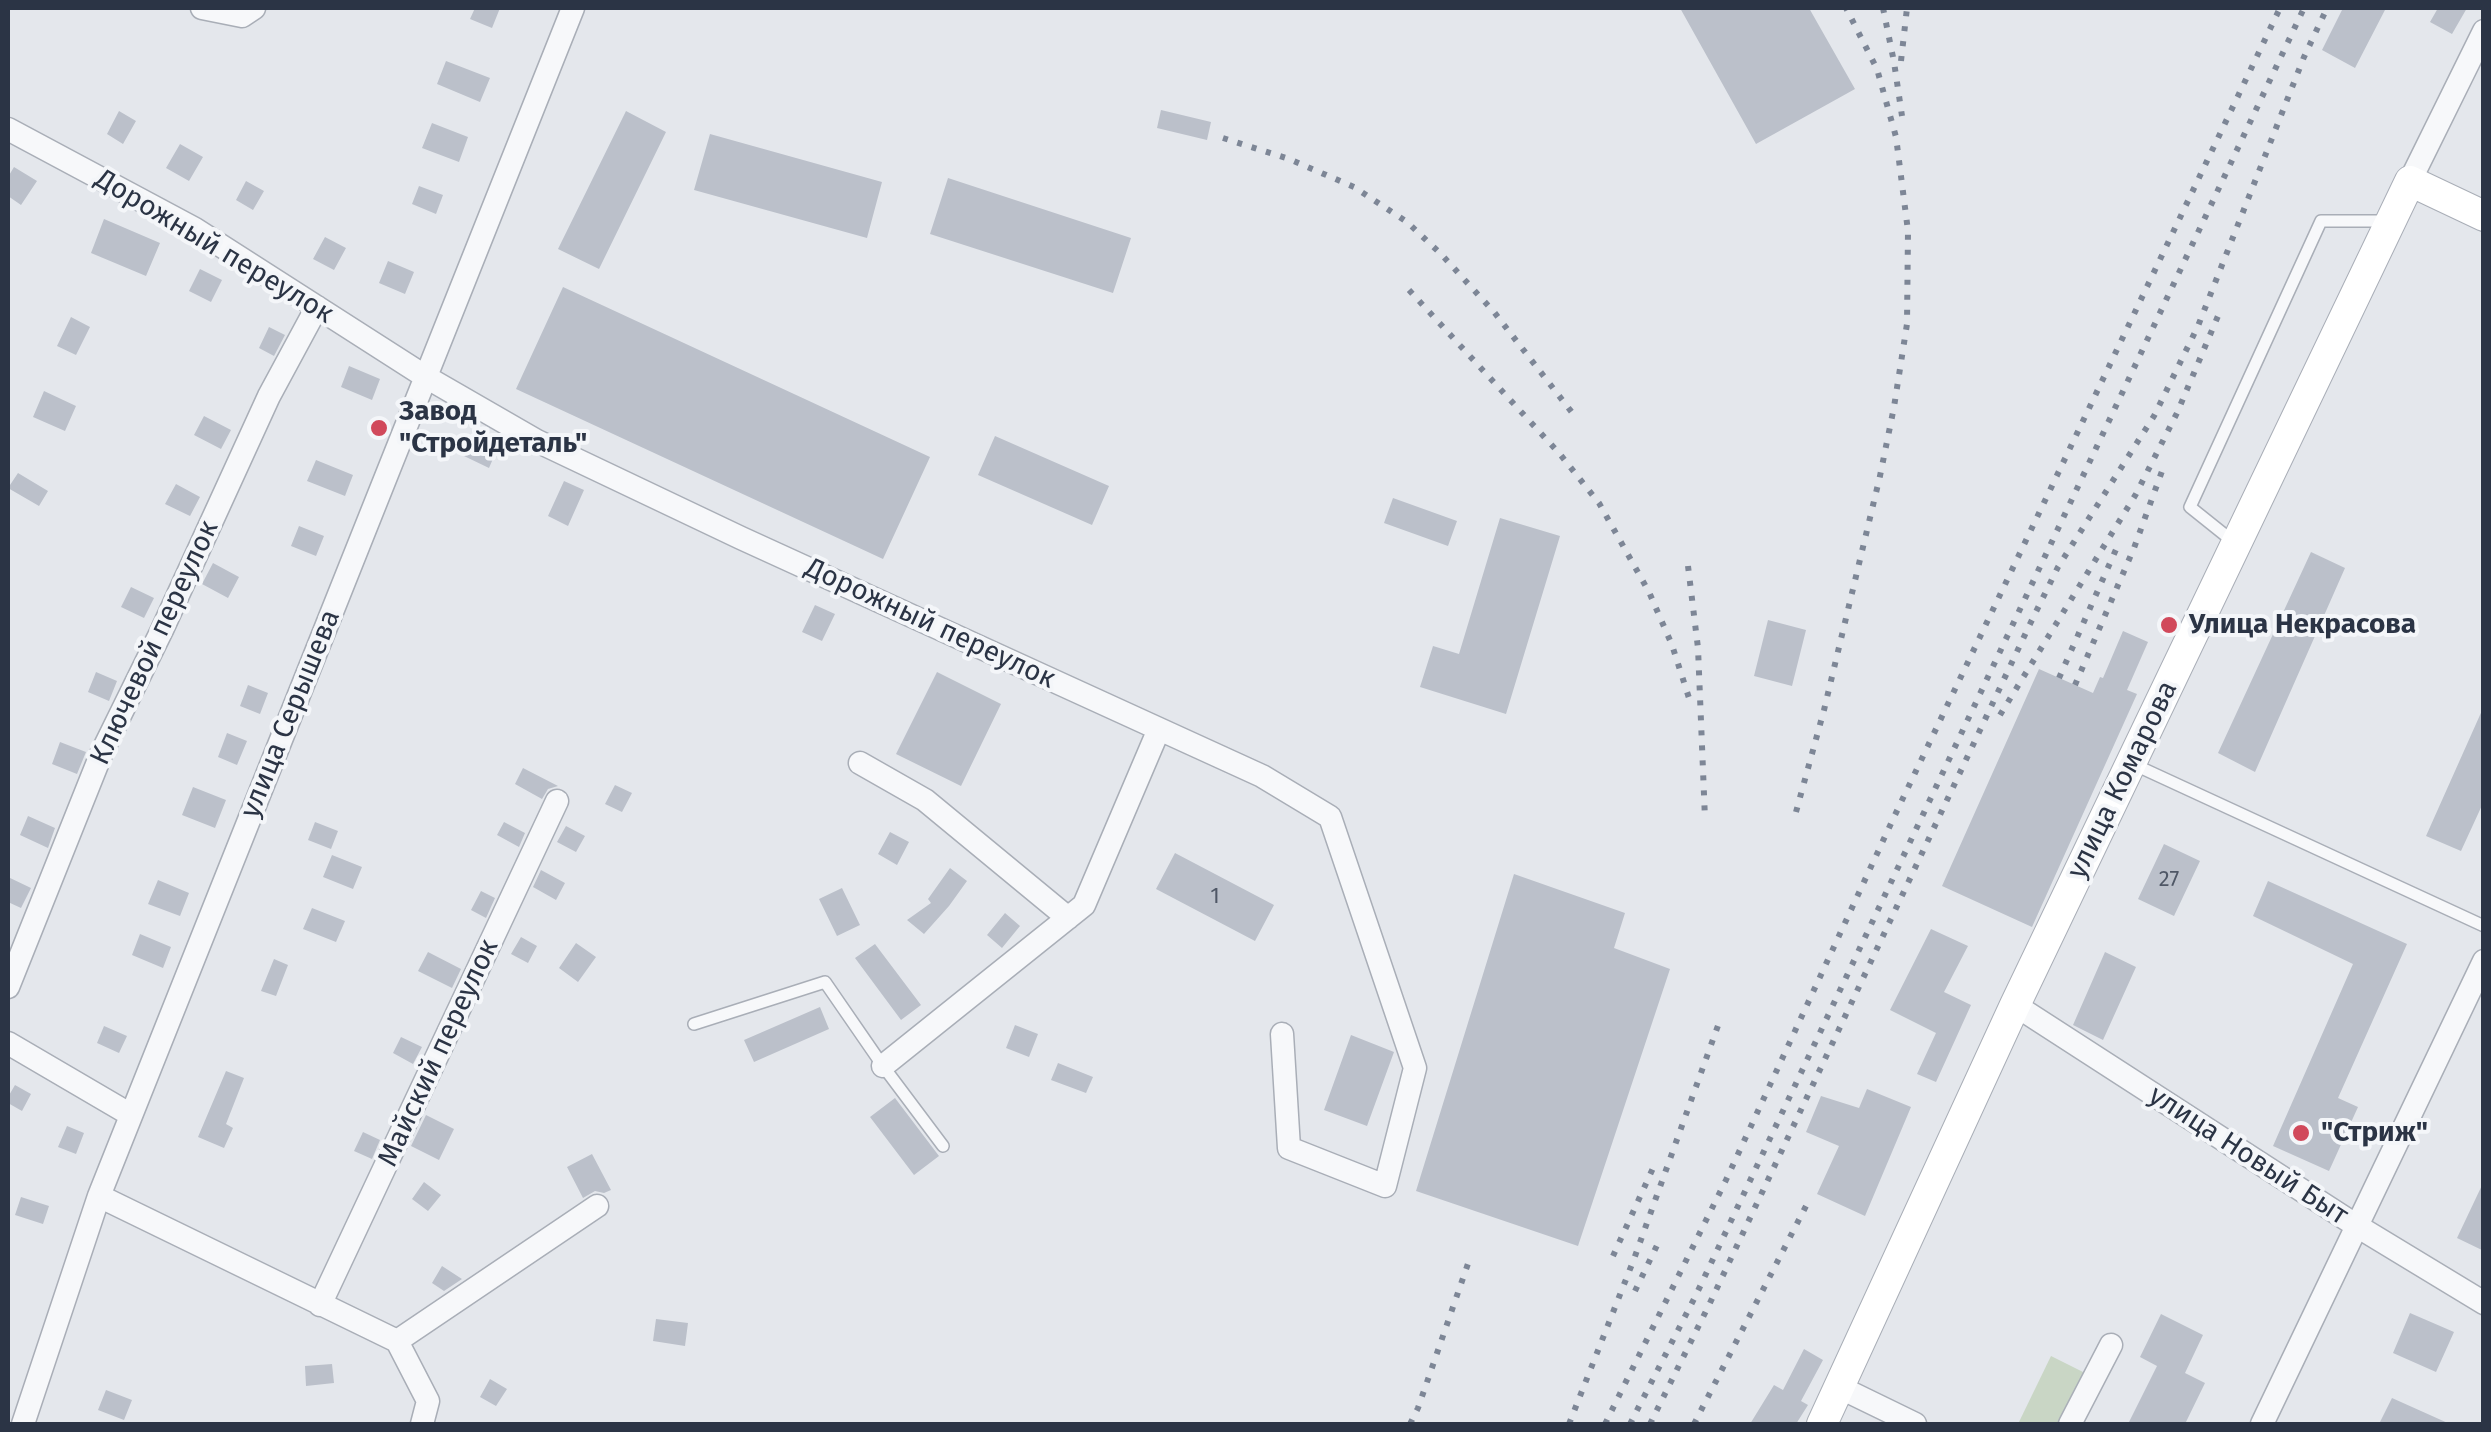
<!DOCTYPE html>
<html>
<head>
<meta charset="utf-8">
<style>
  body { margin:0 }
  #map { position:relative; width:2491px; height:1432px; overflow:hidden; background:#e4e7ec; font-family:"Fira Sans",sans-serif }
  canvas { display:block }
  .frame { position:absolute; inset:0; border:10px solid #2b3445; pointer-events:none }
</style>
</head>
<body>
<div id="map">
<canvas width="2491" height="1432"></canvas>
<div class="frame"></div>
</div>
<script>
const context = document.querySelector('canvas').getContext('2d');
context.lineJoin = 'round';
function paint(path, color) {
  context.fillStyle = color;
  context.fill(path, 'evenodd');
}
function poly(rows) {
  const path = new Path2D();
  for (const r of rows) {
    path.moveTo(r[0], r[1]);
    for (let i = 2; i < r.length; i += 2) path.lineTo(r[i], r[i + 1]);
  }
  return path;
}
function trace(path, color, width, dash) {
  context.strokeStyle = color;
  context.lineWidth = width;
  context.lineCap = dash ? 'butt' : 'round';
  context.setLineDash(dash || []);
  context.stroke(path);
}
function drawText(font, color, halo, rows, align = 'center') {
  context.font = font + ' "Fira Sans",sans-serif';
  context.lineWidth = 8;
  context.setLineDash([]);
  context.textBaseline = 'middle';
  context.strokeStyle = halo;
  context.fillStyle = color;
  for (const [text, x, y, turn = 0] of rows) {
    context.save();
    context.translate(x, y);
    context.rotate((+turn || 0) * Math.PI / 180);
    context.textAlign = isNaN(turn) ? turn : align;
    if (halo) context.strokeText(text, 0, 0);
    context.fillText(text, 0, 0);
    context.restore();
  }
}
const green = poly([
  [2051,1356,2085,1373,2061,1424,2018,1424]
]);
const building = poly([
  [475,8,500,8,492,28,470,19],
  [1680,8,1809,8,1855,89,1756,144],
  [2343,8,2386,8,2355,68,2322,50],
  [2438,8,2467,8,2452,34,2430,22],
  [446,61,490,78,480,102,437,84],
  [1161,110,1211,122,1207,140,1157,128],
  [119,111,136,121,123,144,107,134],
  [626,111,666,132,599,269,558,249],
  [432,123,468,137,459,162,422,148],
  [710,134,882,182,867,238,694,190],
  [180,144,203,157,189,181,166,168],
  [14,167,37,181,21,205,8,196,8,177],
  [948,178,1131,238,1113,293,930,234],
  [246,181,264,191,253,210,236,200],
  [419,186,443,195,436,214,412,204],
  [104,219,160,243,146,276,91,253],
  [325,237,346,248,334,270,313,259],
  [388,261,414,272,405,294,379,283],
  [200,269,222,280,211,302,189,291],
  [563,287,930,457,883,559,516,389],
  [71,317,90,327,76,355,57,346],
  [269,327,285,335,274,356,259,348],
  [349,366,380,379,372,400,341,387],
  [44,391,76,406,65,431,33,417],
  [204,416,231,430,221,449,194,435],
  [473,436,498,447,489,468,464,456],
  [995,436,1109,486,1092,525,978,475],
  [316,460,353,475,345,496,307,481],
  [18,473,48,491,39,506,8,488],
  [564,481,584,490,568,526,548,516],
  [176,484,200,497,190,516,165,504],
  [1393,498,1457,521,1448,546,1384,523],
  [1500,518,1560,536,1506,714,1420,687,1433,646,1459,654],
  [299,526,324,536,316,556,291,546],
  [2311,552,2345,568,2255,772,2218,753],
  [213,563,239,577,228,598,202,584],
  [131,587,154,598,144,618,121,607],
  [815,605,835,614,822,641,802,632],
  [1768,620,1806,630,1792,686,1754,676],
  [2123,631,2148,642,2127,690,2137,694,2032,927,1942,886,2039,669,2093,693,2100,677,2103,678],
  [96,672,117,681,109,701,88,692],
  [937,672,1001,704,961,786,896,754],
  [248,685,268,693,260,714,240,706],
  [2484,706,2484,801,2461,851,2426,836],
  [227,733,247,741,237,765,218,757],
  [60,742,86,752,77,774,52,764],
  [523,768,558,786,548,789,542,799,515,784],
  [615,785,632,793,622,812,605,804],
  [193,787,226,800,215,828,182,815],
  [28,816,55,828,48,848,20,835],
  [315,822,338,831,331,849,308,840],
  [504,822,525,833,519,847,497,835],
  [566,826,585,836,576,852,557,842],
  [890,832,909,842,897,865,878,854],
  [2164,844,2200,861,2174,916,2138,899],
  [1175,853,1274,905,1255,941,1156,889],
  [332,855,362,867,353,889,323,877],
  [950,868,967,881,949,906,924,934,907,920,931,903,928,899],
  [541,870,565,883,556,900,533,887],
  [1514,874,1625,913,1614,948,1670,969,1578,1246,1416,1191],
  [8,877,31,888,21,908,8,902],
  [158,880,189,893,180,916,148,904],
  [2268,881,2407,944,2338,1098,2358,1107,2329,1171,2273,1146,2353,964,2253,916],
  [842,888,860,925,837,936,819,899],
  [481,891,495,898,486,918,471,910],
  [312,908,345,921,336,942,303,929],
  [1005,913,1020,926,1002,948,987,935],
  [1931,929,1968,946,1944,992,1971,1005,1936,1082,1917,1074,1936,1033,1890,1010],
  [140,934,171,947,163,968,132,955],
  [521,937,537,946,528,963,511,954],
  [576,943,596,957,578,982,559,968],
  [875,944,921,1005,901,1020,855,958],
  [428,952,461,969,452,988,418,971],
  [2105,952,2136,967,2103,1040,2073,1025],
  [274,959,288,965,276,996,261,991],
  [820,1007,829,1029,754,1062,744,1040],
  [1015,1025,1038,1034,1029,1057,1006,1048],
  [104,1026,127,1036,119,1053,97,1043],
  [1351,1035,1394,1052,1367,1126,1324,1110],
  [401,1037,422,1047,413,1064,393,1053],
  [1058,1063,1093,1077,1086,1093,1051,1080],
  [226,1071,244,1078,226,1124,233,1128,224,1148,198,1137],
  [15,1085,31,1094,22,1111,8,1103,8,1097],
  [1867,1089,1911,1107,1865,1216,1817,1194,1839,1146,1806,1132,1821,1096,1859,1108],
  [895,1098,939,1156,914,1175,870,1117],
  [426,1115,454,1129,439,1160,411,1146],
  [67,1126,84,1133,76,1154,58,1147],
  [363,1132,380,1140,372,1159,354,1151],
  [592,1154,611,1190,604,1193,595,1191,583,1198,567,1167],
  [2484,1181,2484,1251,2457,1238],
  [424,1182,441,1195,428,1211,412,1199],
  [21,1197,49,1206,43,1224,15,1215],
  [442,1266,462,1279,444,1291,432,1283],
  [2410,1313,2454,1332,2436,1372,2393,1353],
  [2161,1314,2203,1335,2185,1373,2205,1383,2185,1424,2128,1424,2157,1366,2140,1357],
  [656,1319,688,1323,685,1346,653,1341],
  [1804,1349,1823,1360,1801,1401,1808,1405,1796,1424,1750,1424,1774,1385,1783,1390],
  [332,1364,334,1383,306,1386,305,1366],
  [490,1379,507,1389,496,1406,480,1397],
  [106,1390,132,1400,124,1420,98,1410],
  [2392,1398,2450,1424,2379,1424]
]);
const lane = poly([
  [2235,543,2190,507,2321,221,2389,221],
  [2135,765,2484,926],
  [694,1024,825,982,883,1066,943,1146]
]);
const street = poly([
  [202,8,242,16,254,8],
  [8,129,195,229,426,377,537,441,741,538,1262,776,1330,817,1415,1068,1385,1186,1289,1148,1282,1034],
  [2410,181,2484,31],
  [860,763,925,800,1068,918],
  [8,987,102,752,162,630,269,396,317,307],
  [2015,1005,2357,1226,2484,1303],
  [8,1043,131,1115],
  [883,1066,1084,905,1159,729],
  [99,1196,397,1341,428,1401,422,1424],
  [320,1305,557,801],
  [397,1341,597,1206],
  [1839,1387,1915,1424],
  [23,1424,99,1196,573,8],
  [2070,1424,2111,1345],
  [2262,1424,2484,961]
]);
const secondary = poly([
  [1822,1424,2015,1005,2410,181,2484,216]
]);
const rail = poly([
  [1883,8,1894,62,1902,116],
  [1901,61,1907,8],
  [1223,138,1289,159,1354,187,1407,222,1441,254,1494,312,1577,419],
  [1409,290,1559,453,1599,503,1649,592,1672,645,1689,698],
  [1688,566,1698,648,1705,819],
  [2059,678,2118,545],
  [2075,685,2134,548,2165,463],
  [2000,715,2136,494,2177,413,2218,316],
  [1796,812,1824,710,1880,476,1894,407,1907,324,1908,231,1896,137,1877,69,1846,8],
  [1613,1256,1654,1166],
  [1635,1291,1661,1237],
  [1410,1424,1418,1408,1471,1255],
  [1569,1424,1634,1259,1720,1020],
  [1605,1424,1726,1180,1894,817,2280,8],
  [1630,1424,1696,1295,2304,8],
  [1650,1424,1709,1305,2030,624,2058,567,2154,416,2198,326,2304,57,2327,8],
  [1694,1424,1807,1204]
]);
const markers = [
  [379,428,10,"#d1495b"],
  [2169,625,10,"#d1495b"],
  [2301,1133,10,"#d1495b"]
];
const numberNames = [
  ["27",2169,880],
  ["1",1215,897]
];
const streetNames = [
  ["Дорожный переулок",214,247,31],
  ["Дорожный переулок",930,624,25],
  ["Ключевой переулок",155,643,-65],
  ["улица Серышева",291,714,-68],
  ["улица Комарова",2123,780,-64],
  ["Майский переулок",439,1053,-65],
  ["улица Новый Быт",2248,1156,33]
];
const poiNames = [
  ["Завод",399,412],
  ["\"Стройдеталь\"",399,444],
  ["Улица Некрасова",2189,625],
  ["\"Стриж\"",2321,1133]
];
paint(green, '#c9d6c5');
paint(building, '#bbc0ca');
trace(lane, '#a9aeb7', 14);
trace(street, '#a9aeb7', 25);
trace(secondary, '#a9aeb7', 32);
trace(lane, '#f7f8fa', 11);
trace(street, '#f7f8fa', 22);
trace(secondary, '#fff', 30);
trace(rail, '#7d8696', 6, [5, 10]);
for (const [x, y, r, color] of markers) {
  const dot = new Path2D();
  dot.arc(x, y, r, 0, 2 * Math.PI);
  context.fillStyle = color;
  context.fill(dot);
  trace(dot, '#f4f6f9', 4);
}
drawText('22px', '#4f5766', null, numberNames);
drawText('28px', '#2b3445', '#f4f6f9', streetNames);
drawText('bold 28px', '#2b3445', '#f4f6f9', poiNames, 'left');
</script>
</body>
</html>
